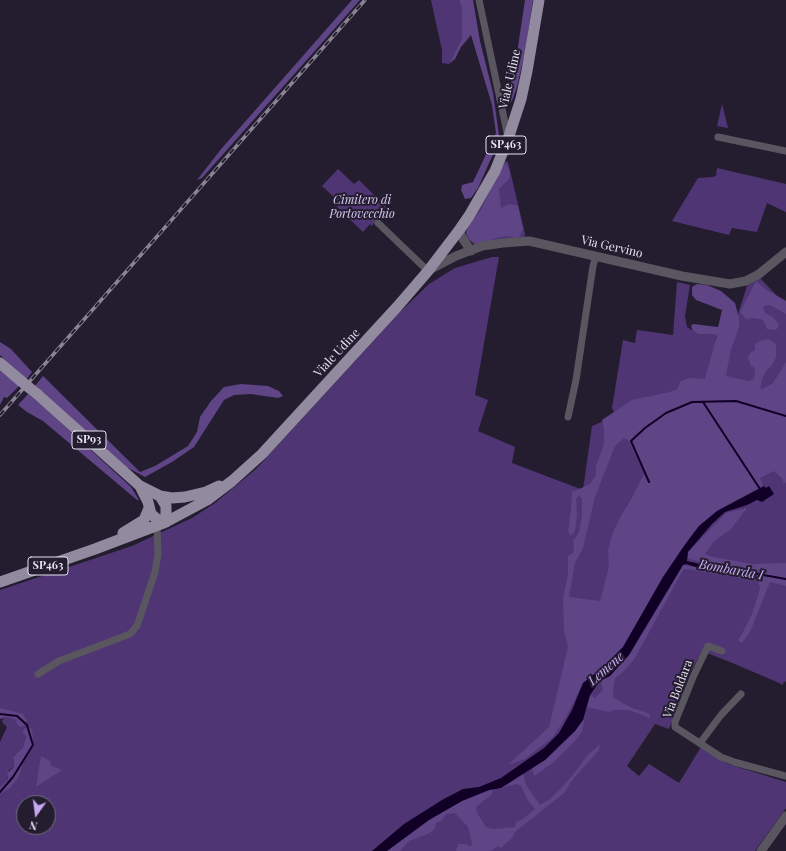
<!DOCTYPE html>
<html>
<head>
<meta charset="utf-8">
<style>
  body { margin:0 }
  #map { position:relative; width:786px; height:851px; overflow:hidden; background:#241d2f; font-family:"Playfair Display",serif }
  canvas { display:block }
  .north { position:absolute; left:16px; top:795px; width:40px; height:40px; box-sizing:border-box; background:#241d2f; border:1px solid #726c7c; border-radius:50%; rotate:194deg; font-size:11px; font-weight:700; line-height:16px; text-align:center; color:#e7e3f0 }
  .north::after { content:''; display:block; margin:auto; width:14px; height:18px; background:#c3a7f2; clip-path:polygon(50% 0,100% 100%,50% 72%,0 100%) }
</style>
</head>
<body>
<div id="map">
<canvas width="786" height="851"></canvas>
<div class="north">N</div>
</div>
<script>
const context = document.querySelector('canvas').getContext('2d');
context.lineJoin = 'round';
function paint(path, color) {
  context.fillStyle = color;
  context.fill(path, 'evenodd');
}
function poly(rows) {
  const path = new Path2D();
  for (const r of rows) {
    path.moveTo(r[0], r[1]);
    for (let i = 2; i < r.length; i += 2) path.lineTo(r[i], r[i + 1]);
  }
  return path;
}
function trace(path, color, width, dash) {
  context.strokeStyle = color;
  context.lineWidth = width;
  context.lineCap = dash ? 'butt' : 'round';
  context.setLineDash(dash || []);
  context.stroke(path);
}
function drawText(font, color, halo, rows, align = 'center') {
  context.font = font + ' "Playfair Display",serif';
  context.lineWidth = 4;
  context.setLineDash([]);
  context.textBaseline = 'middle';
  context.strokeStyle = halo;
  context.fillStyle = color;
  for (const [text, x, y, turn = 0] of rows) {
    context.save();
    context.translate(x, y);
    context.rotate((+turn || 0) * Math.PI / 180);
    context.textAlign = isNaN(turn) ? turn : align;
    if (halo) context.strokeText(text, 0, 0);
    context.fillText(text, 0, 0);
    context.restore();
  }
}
const green = poly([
  [431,0,459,0,462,9,462,38,449,64,442,63,442,50],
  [722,104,728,128,717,126],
  [505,161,508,162,509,166,525,234,524,239,475,245,466,237,466,232,503,163],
  [717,168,786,184,786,212,767,203,757,232,732,228,729,235,672,221,698,178,712,177,716,176],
  [338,169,354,184,359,180,386,207,372,226,370,224,363,232,335,205,338,201,322,186],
  [492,257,499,257,475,395,488,400,478,431,515,447,512,463,583,490,592,426,616,416,612,408,623,340,635,343,637,330,673,335,677,282,690,285,685,316,687,327,698,334,717,335,715,340,729,342,747,286,760,278,777,296,786,301,786,682,784,681,783,685,777,682,730,662,702,651,690,673,669,729,655,724,627,766,639,776,649,764,679,783,701,747,728,764,786,782,786,808,755,851,0,851,0,742,7,727,2,722,3,719,7,717,0,715,0,590,132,546,192,518,215,503,256,469,400,312,429,284,455,268],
  [26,736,26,752,8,779,7,776,9,770,14,767,13,757,23,747],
  [24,803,48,803,48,827,24,827]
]);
const forest = poly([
  [352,0,360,0,202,178,197,180,222,148],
  [459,0,473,0,480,41,493,93,499,135,494,152,478,188,471,198,465,199,461,190,462,185,473,182,496,133,492,105,471,35,461,47,455,59,449,64,462,38,462,9],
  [525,0,533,0,525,52,517,87,512,101,506,106,516,60],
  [506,163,510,173,509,179,499,189,501,208,509,204,518,206,523,229,520,236,516,238,507,236,500,237,482,243,474,243,470,240,466,232,468,226,481,210,500,169],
  [756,281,765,289,786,301,786,314,770,305,763,306,765,313,773,317,779,325,776,330,767,329,763,320,754,318,746,319,740,312],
  [697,284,707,285,721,291,735,303,739,318,739,326,736,336,731,349,726,375,730,377,749,381,754,379,755,368,751,366,748,358,750,353,755,350,755,344,762,340,769,339,776,344,776,357,772,365,767,370,763,377,760,388,763,389,773,383,786,362,786,482,784,484,782,478,774,471,760,478,763,486,717,511,699,526,690,537,663,577,623,647,600,670,583,683,566,717,553,737,525,759,508,765,549,727,568,647,564,631,563,598,568,574,568,556,574,552,573,541,579,532,582,515,582,499,579,495,576,499,577,516,575,531,571,536,568,532,571,510,572,492,577,490,590,484,596,475,596,466,604,444,604,428,602,420,632,400,670,392,677,389,680,382,689,378,705,379,717,335,698,334,693,331,691,326,693,324,718,327,722,310,696,300,692,295,692,287],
  [624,438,629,441,644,474,633,496,621,516,613,532,608,551,609,567,600,601,569,597,575,563,583,548,595,497,615,446],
  [0,342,11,349,32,372,26,380,0,355],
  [0,368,19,386,7,398,4,397,0,405],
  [43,376,140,472,155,466,188,446,197,432,200,417,211,401,224,387,241,384,268,386,279,391,283,396,278,398,251,394,234,395,224,400,194,447,172,462,145,477,126,467,35,386],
  [28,394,45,408,131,487,139,500,137,500,43,421,27,412,18,405],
  [747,508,731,529,714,541,705,554,713,557,752,564,786,563,786,586,770,582,750,632,742,643,738,640,742,634,752,614,760,589,758,581,687,569,683,570,635,658,623,672,615,678,614,684,613,693,614,698,630,707,650,714,650,718,629,710,615,710,609,712,587,707,590,695,595,698,603,690,601,683,602,680,610,676,629,655,683,565,693,567,703,563,687,558,688,552,726,513],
  [0,708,23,714,27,721,24,726,20,727,17,724,16,720,8,717,0,719],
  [583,720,584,720,582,732,574,742,554,762,534,776,532,768,545,760,575,731],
  [25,728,31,728,32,730,34,746,23,763,18,778,10,788,0,794,0,787,8,780,7,773,14,767,13,757,23,747,26,736,22,732],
  [600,744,599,750,573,779,564,793,515,832,513,837,501,848,498,846,491,851,456,851,458,844,465,844,469,846,471,846,472,843,468,827,455,813,446,814,442,820,436,823,435,829,428,834,409,841,400,851,387,851,429,820,462,801,493,789,492,794,476,807,477,813,486,827,493,829,515,827,516,822,523,819,535,809,527,799,521,786,516,784,501,788,523,774,526,785,540,805,550,799,562,787,572,776,588,755],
  [41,756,50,761,51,766,62,770,36,787]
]);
const water = poly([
  [764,486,766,488,769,486,774,494,762,502,757,500,747,505,725,512,712,524,688,552,687,561,713,567,747,571,747,574,732,573,699,568,686,564,683,565,629,655,610,676,600,681,590,695,583,720,575,731,545,760,501,788,489,790,462,801,429,820,387,851,372,851,404,824,442,800,463,789,479,787,501,778,544,748,559,733,572,710,583,683,602,668,623,647,663,577,684,546,699,526,717,511]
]);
const stream = poly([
  [703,402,760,489],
  [649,482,631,441,645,428,666,413,692,402,736,401,786,416],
  [746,572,786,579],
  [0,714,17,716,27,725,33,745,13,777,0,792]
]);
const minor = poly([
  [479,0,508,137],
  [718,137,786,151],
  [378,223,428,271],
  [568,417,576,380,593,266,596,256],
  [722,651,708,646,694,675,675,722,675,727,721,757,734,762,786,776],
  [38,674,59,661,130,634,137,626,155,572,158,554,157,525],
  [700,743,721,715,741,694]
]);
const tertiary = poly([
  [460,229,461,236,471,251],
  [431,269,456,256,482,246,503,243,529,241,682,276,730,284,746,281,759,274,786,252],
  [761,851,786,816]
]);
const primary = poly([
  [0,363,21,381],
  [37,394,140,486,160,496,172,498,185,497,206,492,219,486],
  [140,486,148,502,151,514,157,519,166,522],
  [160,496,166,506,166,522],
  [123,533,144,520,149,508],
  [0,582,95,549,166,522,207,500,232,481,262,454,397,307,428,271,460,229,469,216,495,171,508,139,521,99,527,71,539,0]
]);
const rail = poly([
  [0,415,365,0]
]);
const primaryBridge = poly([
  [21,381,37,394]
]);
const shields = [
  [506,145,40],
  [89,440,34],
  [48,566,40]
];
const shieldNames = [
  ["SP463",506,145],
  ["SP93",89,440],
  ["SP463",48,566]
];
const streetNames = [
  ["Viale Udine",510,79,-77],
  ["Via Gervino",612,247,13],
  ["Viale Udine",337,353,-47],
  ["Via Boldara",678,689,-69]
];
const parkNames = [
  ["Cimitero di",362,200],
  ["Portovecchio",362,214]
];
const waterNames = [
  ["Bombarda I",731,570,10],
  ["Lemene",606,669,-41]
];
paint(green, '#503575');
paint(forest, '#5f4486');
paint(water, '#110026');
trace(stream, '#110026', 2);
trace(minor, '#595660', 7);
trace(tertiary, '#595660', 9);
trace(primary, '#928b9f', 11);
trace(rail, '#8a8594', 3.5);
trace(rail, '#241d2f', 2, [6]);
trace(primaryBridge, '#928b9f', 11);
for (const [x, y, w] of shields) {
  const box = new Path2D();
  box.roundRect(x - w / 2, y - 9, w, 18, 3);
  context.fillStyle = '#241d2f';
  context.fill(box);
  trace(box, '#e7e3f0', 1);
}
drawText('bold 11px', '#e7e3f0', null, shieldNames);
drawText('12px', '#e7e3f0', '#241d2f', streetNames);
drawText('italic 12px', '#d9ccf3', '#241d2f', parkNames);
drawText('italic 13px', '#caaefa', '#241d2f', waterNames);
</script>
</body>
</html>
